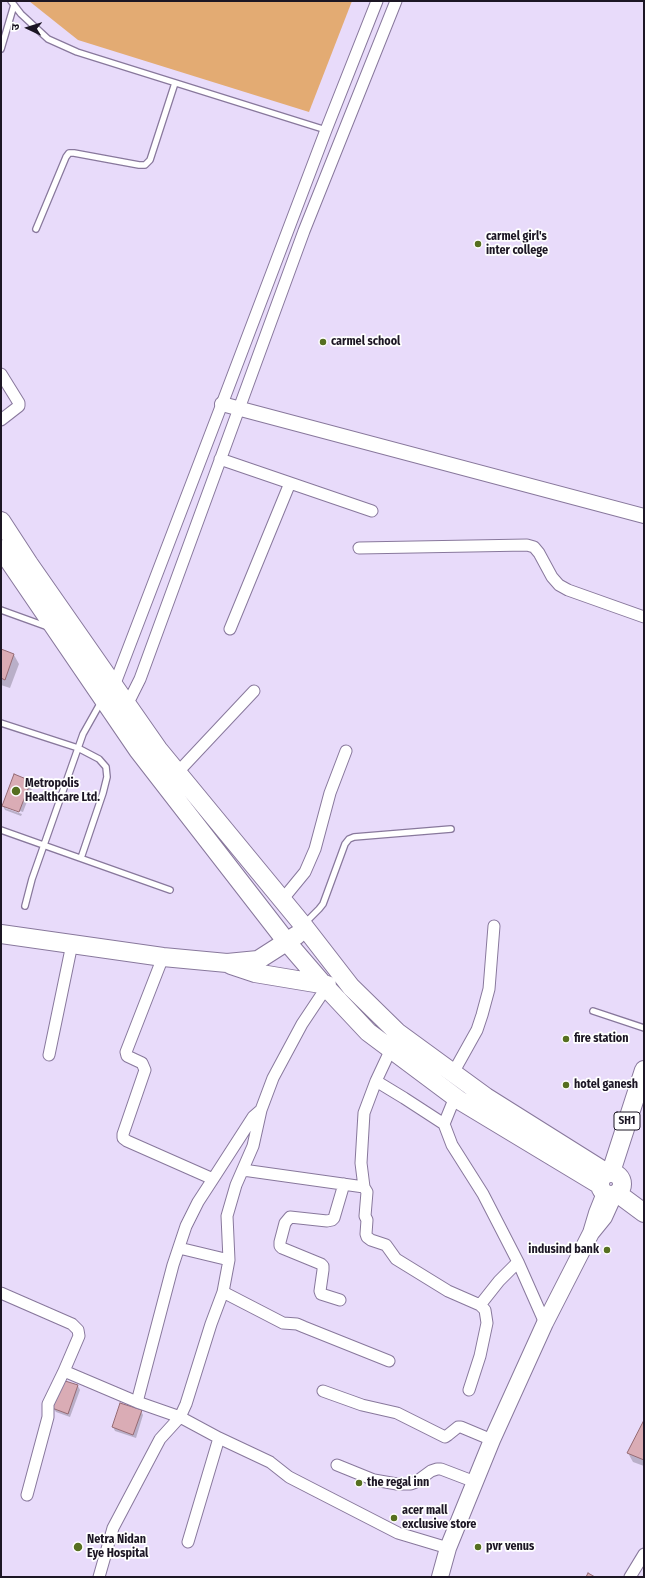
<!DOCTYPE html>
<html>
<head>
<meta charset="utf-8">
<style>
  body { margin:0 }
  #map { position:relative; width:645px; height:1578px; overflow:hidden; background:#e8dbfa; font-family:"Fira Sans Condensed","Noto Sans Devanagari",sans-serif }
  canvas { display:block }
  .frame { position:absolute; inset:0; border:2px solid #1c1624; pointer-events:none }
  .north { position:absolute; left:8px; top:8px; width:40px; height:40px; -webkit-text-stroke:3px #fff; paint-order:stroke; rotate:274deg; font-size:11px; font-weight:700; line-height:16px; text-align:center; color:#1c1624 }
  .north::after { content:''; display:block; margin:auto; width:14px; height:18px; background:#1c1624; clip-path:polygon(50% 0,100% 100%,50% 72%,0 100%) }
</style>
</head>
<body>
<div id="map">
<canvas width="645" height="1578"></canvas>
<div class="frame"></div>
<div class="north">उ</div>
</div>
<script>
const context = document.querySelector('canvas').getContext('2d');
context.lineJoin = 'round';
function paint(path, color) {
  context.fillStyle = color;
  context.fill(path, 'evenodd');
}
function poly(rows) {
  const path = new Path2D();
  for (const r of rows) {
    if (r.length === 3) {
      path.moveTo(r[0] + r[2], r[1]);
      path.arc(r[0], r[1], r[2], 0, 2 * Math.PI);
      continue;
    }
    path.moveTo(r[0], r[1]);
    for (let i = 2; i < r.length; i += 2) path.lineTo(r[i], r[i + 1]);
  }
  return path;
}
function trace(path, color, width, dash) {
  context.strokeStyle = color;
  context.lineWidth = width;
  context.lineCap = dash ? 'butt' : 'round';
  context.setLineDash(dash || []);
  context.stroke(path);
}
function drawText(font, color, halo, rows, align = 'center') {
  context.font = font + ' "Fira Sans Condensed",sans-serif';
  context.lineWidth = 3.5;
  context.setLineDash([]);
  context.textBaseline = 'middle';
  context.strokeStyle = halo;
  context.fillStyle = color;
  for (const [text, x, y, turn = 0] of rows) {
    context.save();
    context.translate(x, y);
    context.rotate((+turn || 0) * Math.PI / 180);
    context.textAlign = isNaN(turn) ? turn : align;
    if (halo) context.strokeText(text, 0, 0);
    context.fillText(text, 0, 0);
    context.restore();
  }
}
const green = poly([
  [29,1,352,1,309,112,78,40]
]);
const shadow = poly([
  [1,650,14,655,19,664,10,688,1,685],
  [30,782,33,786,23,812,5,806,5,808,22,814,21,816,5,810,3,806],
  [63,1381,78,1386,80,1390,70,1417,56,1412,53,1408],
  [141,1411,143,1415,136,1438,115,1431,113,1427],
  [644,1422,644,1466,633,1462,628,1453]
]);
const building = poly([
  [1,649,14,654,5,680,1,678,1,649],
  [14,774,31,781,19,812,2,806,14,774],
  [62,1380,78,1385,68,1414,52,1408,62,1380],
  [120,1403,142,1410,133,1435,112,1427,120,1403],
  [644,1420,644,1460,627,1453,644,1420],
  [588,1573,595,1577,586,1577,588,1573]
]);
const service = poly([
  [11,1,21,14,48,39,77,52,326,130],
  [1,49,14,5],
  [36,229,66,157,69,153,74,153,139,165,145,165,150,160,175,83],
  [1,610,48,627],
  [1,723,78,748,99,759,106,767,107,777,103,793,81,858],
  [1,830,170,890],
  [25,906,32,879,83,734,101,702],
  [304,924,319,909,323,904,345,844,349,839,354,837,451,829],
  [593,1011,644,1028]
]);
const minor = poly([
  [1,374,19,403,19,406,1,420],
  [220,459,372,511],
  [359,548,527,545,534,547,539,553,552,577,559,585,568,590,644,617],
  [230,629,290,483],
  [112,689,114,686,222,404,326,130,377,1],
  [123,707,131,697,140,679,304,231,396,1],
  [177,773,254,691],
  [282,900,305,872,315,849,330,793,346,751],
  [163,957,126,1052,127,1056,142,1063,145,1070,123,1134,123,1138,127,1141,213,1179],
  [391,1049,376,1081,364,1113,361,1163,364,1187,367,1192,365,1216,367,1220,366,1234,367,1237,371,1240,386,1245,396,1259,448,1291,480,1305,499,1281,518,1262],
  [49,1055,72,944],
  [453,1073,477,1030,482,1015,489,989,494,926],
  [376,1081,404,1098,444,1124],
  [455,1097,444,1124,452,1145,483,1194,518,1262,545,1323],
  [243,1170,364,1187],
  [179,1248,229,1260],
  [223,1292,283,1323,297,1324,304,1327,389,1361],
  [1,1293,72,1324,78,1330,79,1336,64,1371,137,1402,180,1417,219,1438,270,1462,289,1477,398,1533,448,1548],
  [340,1300,321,1294,320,1291,323,1270,323,1266,321,1264,282,1248,280,1246,280,1242,285,1223,290,1217,327,1221,332,1220,334,1218,344,1184],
  [469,1390,480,1356,487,1323,485,1310,480,1305],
  [323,1391,362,1405,397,1413,445,1437,448,1435,458,1427,461,1427,492,1440],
  [137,1402,173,1265,186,1226,198,1202,213,1179,253,1117,261,1110],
  [337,1465,374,1480,397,1484,411,1484,416,1482,431,1471,437,1469,441,1469,475,1482],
  [27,1495,48,1417,48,1404,64,1371],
  [188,1542,219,1438],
  [99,1577,113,1528,160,1439,180,1417,186,1404,211,1324,223,1292,229,1260,227,1216,236,1185,253,1146,261,1110,273,1078,302,1024,326,988],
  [630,1577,644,1554]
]);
const tertiary = poly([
  [222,404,644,516]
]);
const secondary = poly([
  [605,1193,597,1213,591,1233,604,1217,614,1195],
  [440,1577,448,1548,492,1440,545,1323,591,1233]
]);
const primary = poly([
  [1,521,29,564,158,749,303,925,351,987,397,1032,486,1097,607,1173],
  [1,549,138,750,286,941,323,984,368,1032,459,1100,600,1185],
  [1,934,163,957,227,963,258,960,297,935],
  [231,965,255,973,327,985],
  [611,1172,644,1070],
  [611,1184,11],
  [617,1193,644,1213]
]);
const markers = [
  [478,244,4,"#566f20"],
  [323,342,4,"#566f20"],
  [16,791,5,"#566f20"],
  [566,1039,4,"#566f20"],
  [566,1085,4,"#566f20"],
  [607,1250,4,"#566f20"],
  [359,1483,4,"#566f20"],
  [394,1518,4,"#566f20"],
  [78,1547,5,"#566f20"],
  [478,1547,4,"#566f20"]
];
const shields = [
  [627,1121,26]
];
const shieldNames = [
  ["SH1",627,1121]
];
const poiNames = [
  ["carmel girl's",486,237],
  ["inter college",486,251],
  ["carmel school",331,342],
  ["Metropolis",25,784],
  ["Healthcare Ltd.",25,798],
  ["fire station",574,1039],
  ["hotel ganesh",574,1085],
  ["indusind bank",599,1250,"right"],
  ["the regal inn",367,1483],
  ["acer mall",402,1511],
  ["exclusive store",402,1525],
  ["Netra Nidan",87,1540],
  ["Eye Hospital",87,1554],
  ["pvr venus",486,1547]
];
paint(green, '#e3ab73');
paint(shadow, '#0003');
paint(building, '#daacb5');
trace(building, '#956a73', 1);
trace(service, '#88789c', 8);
trace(minor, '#88789c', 13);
trace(tertiary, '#88789c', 16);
trace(secondary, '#88789c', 18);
trace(primary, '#88789c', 20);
trace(service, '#fff', 5.5);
trace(minor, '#fff', 11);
trace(tertiary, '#fff', 14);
trace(secondary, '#fff', 16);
trace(primary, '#fff', 18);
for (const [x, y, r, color] of markers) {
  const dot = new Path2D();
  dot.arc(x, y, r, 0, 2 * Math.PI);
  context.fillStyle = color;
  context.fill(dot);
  trace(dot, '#fff', 1.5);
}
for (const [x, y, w] of shields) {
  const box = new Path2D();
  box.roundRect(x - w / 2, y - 9, w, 18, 3);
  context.fillStyle = '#fff';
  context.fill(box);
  trace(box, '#1c1624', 1);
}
drawText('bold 11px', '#1c1624', null, shieldNames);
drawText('bold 12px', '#1c1624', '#fff', poiNames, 'left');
</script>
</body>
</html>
